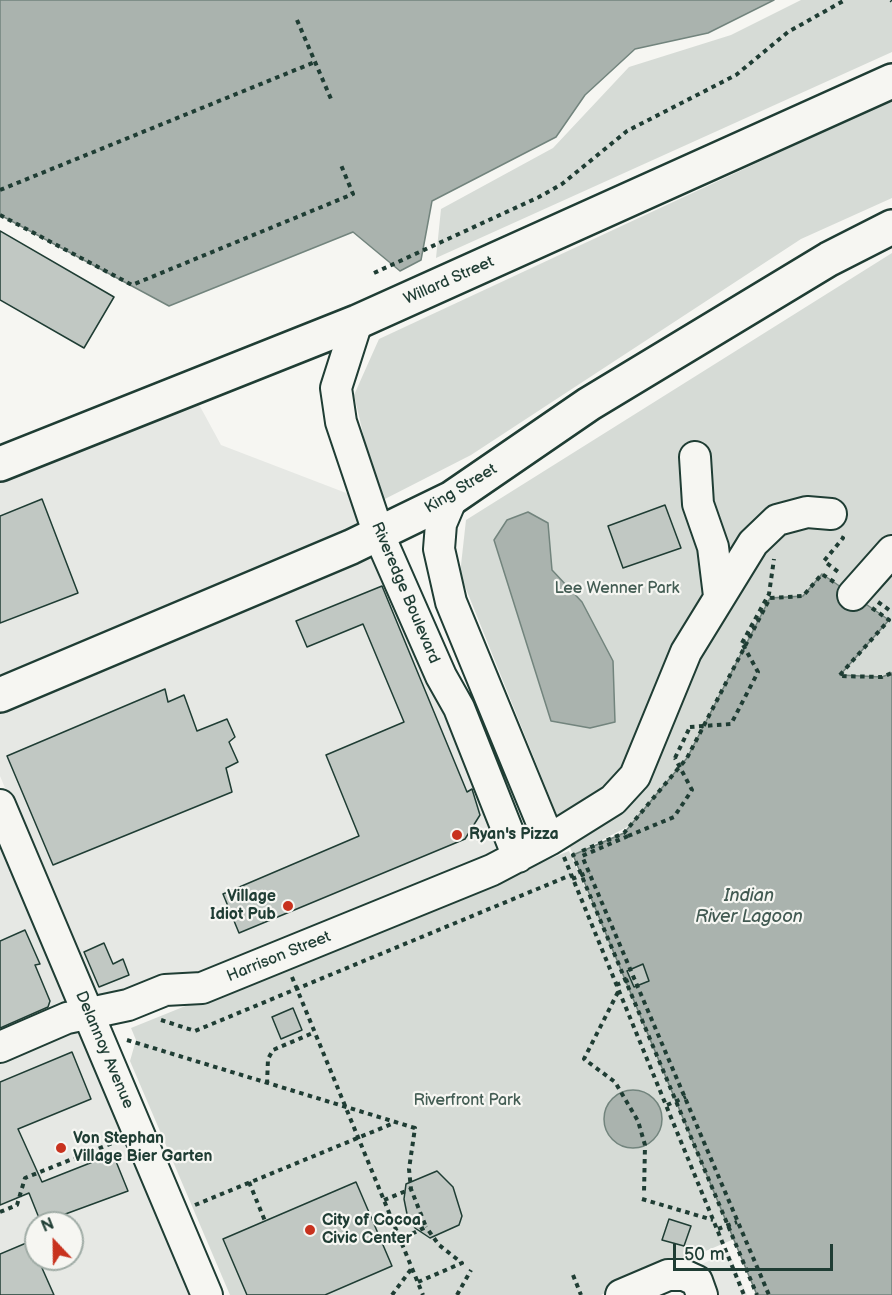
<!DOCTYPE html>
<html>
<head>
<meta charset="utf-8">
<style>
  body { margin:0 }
  #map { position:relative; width:892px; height:1295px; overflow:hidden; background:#f6f6f2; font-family:"Balsamiq Sans",sans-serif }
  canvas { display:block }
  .north { position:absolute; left:24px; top:1211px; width:60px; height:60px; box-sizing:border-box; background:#f6f6f2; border:2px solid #a0aca6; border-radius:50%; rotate:338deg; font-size:16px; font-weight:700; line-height:24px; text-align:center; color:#1f3d34 }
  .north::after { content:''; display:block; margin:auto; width:21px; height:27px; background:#c8321e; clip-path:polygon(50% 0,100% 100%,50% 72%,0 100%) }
  .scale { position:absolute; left:673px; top:1244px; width:160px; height:27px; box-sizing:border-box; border:3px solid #1f3d34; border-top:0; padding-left:8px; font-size:18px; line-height:21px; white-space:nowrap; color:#1f3d34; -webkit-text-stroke:4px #f6f6f2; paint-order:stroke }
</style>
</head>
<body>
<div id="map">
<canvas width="892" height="1295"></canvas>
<div class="north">N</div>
<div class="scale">50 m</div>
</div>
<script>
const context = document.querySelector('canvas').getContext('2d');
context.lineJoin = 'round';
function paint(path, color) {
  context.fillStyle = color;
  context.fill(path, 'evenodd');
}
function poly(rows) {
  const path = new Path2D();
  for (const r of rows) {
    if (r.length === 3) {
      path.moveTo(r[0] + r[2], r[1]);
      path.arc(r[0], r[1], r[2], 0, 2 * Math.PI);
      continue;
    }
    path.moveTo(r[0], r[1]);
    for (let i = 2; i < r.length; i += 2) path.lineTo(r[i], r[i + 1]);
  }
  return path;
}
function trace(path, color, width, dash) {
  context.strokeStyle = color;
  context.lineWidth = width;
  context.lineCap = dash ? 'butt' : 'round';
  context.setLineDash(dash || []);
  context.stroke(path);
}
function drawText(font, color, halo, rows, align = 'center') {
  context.font = font + ' "Balsamiq Sans",sans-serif';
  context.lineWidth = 4.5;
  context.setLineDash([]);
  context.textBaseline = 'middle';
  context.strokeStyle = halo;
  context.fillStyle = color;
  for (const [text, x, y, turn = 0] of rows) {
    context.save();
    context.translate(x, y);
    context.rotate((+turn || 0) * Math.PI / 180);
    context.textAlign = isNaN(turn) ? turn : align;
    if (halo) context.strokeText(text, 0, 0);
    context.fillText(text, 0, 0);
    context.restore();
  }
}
const built = poly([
  [196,399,221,445,354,496,365,528,0,681,0,478],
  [374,551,504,850,199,976,94,999,0,776,0,708],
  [0,833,72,1005,0,1033],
  [82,1028,195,1295,0,1295,0,1060],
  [36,1223,72,1223,72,1259,36,1259],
  [729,1252,747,1295,714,1295,695,1267]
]);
const green = poly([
  [801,0,892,0,892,52,436,258,441,209,553,148,629,67,731,35],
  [892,100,892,198,801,239,471,455,379,502,354,395,379,339],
  [892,253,892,673,882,677,839,676,823,574,803,596,770,598,687,758,631,825,573,855,460,574,466,520],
  [569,851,739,1237,601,1295,230,1295,130,1061,136,1040,131,1028]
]);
const water = poly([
  [0,0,774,0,708,33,635,49,585,95,556,137,432,201,421,260,400,271,353,232,169,306,0,215,0,0],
  [528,512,548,523,552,570,582,602,613,661,615,722,590,728,551,721,494,540,507,520,528,512],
  [822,574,889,620,840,675,882,677,892,673,892,1295,757,1295,573,855,624,833,687,758,770,598,803,596,822,574],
  [633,1119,29]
]);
const building = poly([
  [0,231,114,297,84,348,0,300,0,231],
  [42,499,78,593,0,623,0,516,42,499],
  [665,505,681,548,623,568,608,526,665,505],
  [382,586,467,792,472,789,480,815,465,839,239,933,223,894,359,836,326,755,404,722,363,624,307,647,296,621,382,586],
  [165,689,168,702,184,695,197,731,227,719,235,737,229,742,238,762,226,768,232,792,53,865,7,756,165,689],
  [25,930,40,964,35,965,50,1001,48,1007,0,1028,0,941,25,930],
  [104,943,113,964,123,959,129,975,99,987,84,952,104,943],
  [643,964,649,981,634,987,627,971,643,964],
  [293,1008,302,1030,281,1039,272,1017,293,1008],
  [72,1052,91,1099,18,1129,42,1182,113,1154,128,1191,41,1223,29,1193,0,1205,0,1082,72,1052],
  [437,1171,453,1187,462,1216,459,1225,430,1238,415,1228,407,1214,404,1199,406,1184,437,1171],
  [356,1182,392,1266,325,1295,247,1295,223,1239,356,1182],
  [669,1219,691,1226,684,1246,662,1240,669,1219],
  [31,1241,36,1259,38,1259,54,1295,0,1295,0,1254,31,1241]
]);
const path = poly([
  [891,0,892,1],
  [297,20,331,99],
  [0,190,315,62],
  [0,215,132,285,353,194,341,165],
  [374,273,539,197,562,184,627,131,736,75,788,32,845,0],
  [841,537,843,538,824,561,841,574],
  [878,602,892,612],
  [872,608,889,620,839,676,882,677,892,673],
  [742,643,769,594,774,559],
  [675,758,690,727],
  [628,836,582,856,769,1295],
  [582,851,624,833,687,758,770,598,803,596,822,574,834,582],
  [575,854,573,855,757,1295],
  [564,857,744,1295],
  [292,977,423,1295],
  [618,992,584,1059,615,1082,638,1121,645,1145,644,1193],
  [161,1020,195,1031,571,875],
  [127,1040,415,1128,409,1169,411,1189],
  [267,1084,268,1059,273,1050,315,1032],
  [249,1182,265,1221],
  [642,1199,713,1220],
  [384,1200,411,1189,426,1227,401,1239],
  [195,1205,394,1123],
  [0,1212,17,1205,25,1178,115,1142],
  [573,1275,581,1295],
  [418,1282,462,1263,439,1245,426,1227],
  [392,1295,412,1268],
  [457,1295,471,1270]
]);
const minor = poly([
  [357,322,336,388,341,422,379,535,441,676,459,708,518,857],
  [695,457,698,504,713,547,719,596],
  [452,498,441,524,439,549,451,602,549,840],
  [853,595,892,551],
  [0,805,207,1295],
  [0,1047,67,1018,128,1005,165,990,202,988,492,870,549,840,613,800,635,776,686,652,753,543,777,520,807,512,831,514],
  [621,1295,668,1275,684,1275,697,1281,702,1295]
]);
const major = poly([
  [0,464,357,322,892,81],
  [0,695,351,547,452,498,589,404,829,259,892,227]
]);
const pathBridge = poly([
  [690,727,731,724,758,672,742,643],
  [628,836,674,817,692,790,675,758],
  [572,879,589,872],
  [616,985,634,978],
  [667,1105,686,1097],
  [718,1229,737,1222]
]);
const markers = [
  [457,835,6,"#c8321e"],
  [288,906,6,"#c8321e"],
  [61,1148,6,"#c8321e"],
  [310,1230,6,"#c8321e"]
];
const streetNames = [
  ["Willard Street",449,281,-24],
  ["King Street",461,489,-31],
  ["Riveredge Boulevard",405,593,67],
  ["Harrison Street",279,957,-22],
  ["Delannoy Avenue",104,1050,67]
];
const parkNames = [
  ["Lee Wenner Park",617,589],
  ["Riverfront Park",467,1101]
];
const poiNames = [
  ["Ryan's Pizza",469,835],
  ["Village",276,897,"right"],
  ["Idiot Pub",276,915,"right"],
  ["Von Stephan",73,1139],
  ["Village Bier Garten",73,1157],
  ["City of Cocoa",322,1221],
  ["Civic Center",322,1239]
];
const waterNames = [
  ["Indian",749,896],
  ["River Lagoon",749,917]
];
paint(built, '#e6e8e4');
paint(green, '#d6dbd6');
paint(water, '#aab3ae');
trace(water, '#72847d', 1.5);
paint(building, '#c1c8c3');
trace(building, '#1f3d34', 1.5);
trace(minor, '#1f3d34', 34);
trace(major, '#1f3d34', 38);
trace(path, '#1f3d34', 4, [4.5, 4.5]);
trace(minor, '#f6f6f2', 30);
trace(major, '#f6f6f2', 33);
trace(pathBridge, '#1f3d34', 4, [4.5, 4.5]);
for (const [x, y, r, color] of markers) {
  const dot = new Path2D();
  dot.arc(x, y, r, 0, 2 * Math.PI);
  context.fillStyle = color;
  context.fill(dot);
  trace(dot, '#f6f6f2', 2);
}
drawText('16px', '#1f3d34', '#f6f6f2', streetNames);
drawText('16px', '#445d54', '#f6f6f2', parkNames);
drawText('bold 16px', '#1f3d34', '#f6f6f2', poiNames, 'left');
drawText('italic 18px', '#425a52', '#f6f6f2', waterNames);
</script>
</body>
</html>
